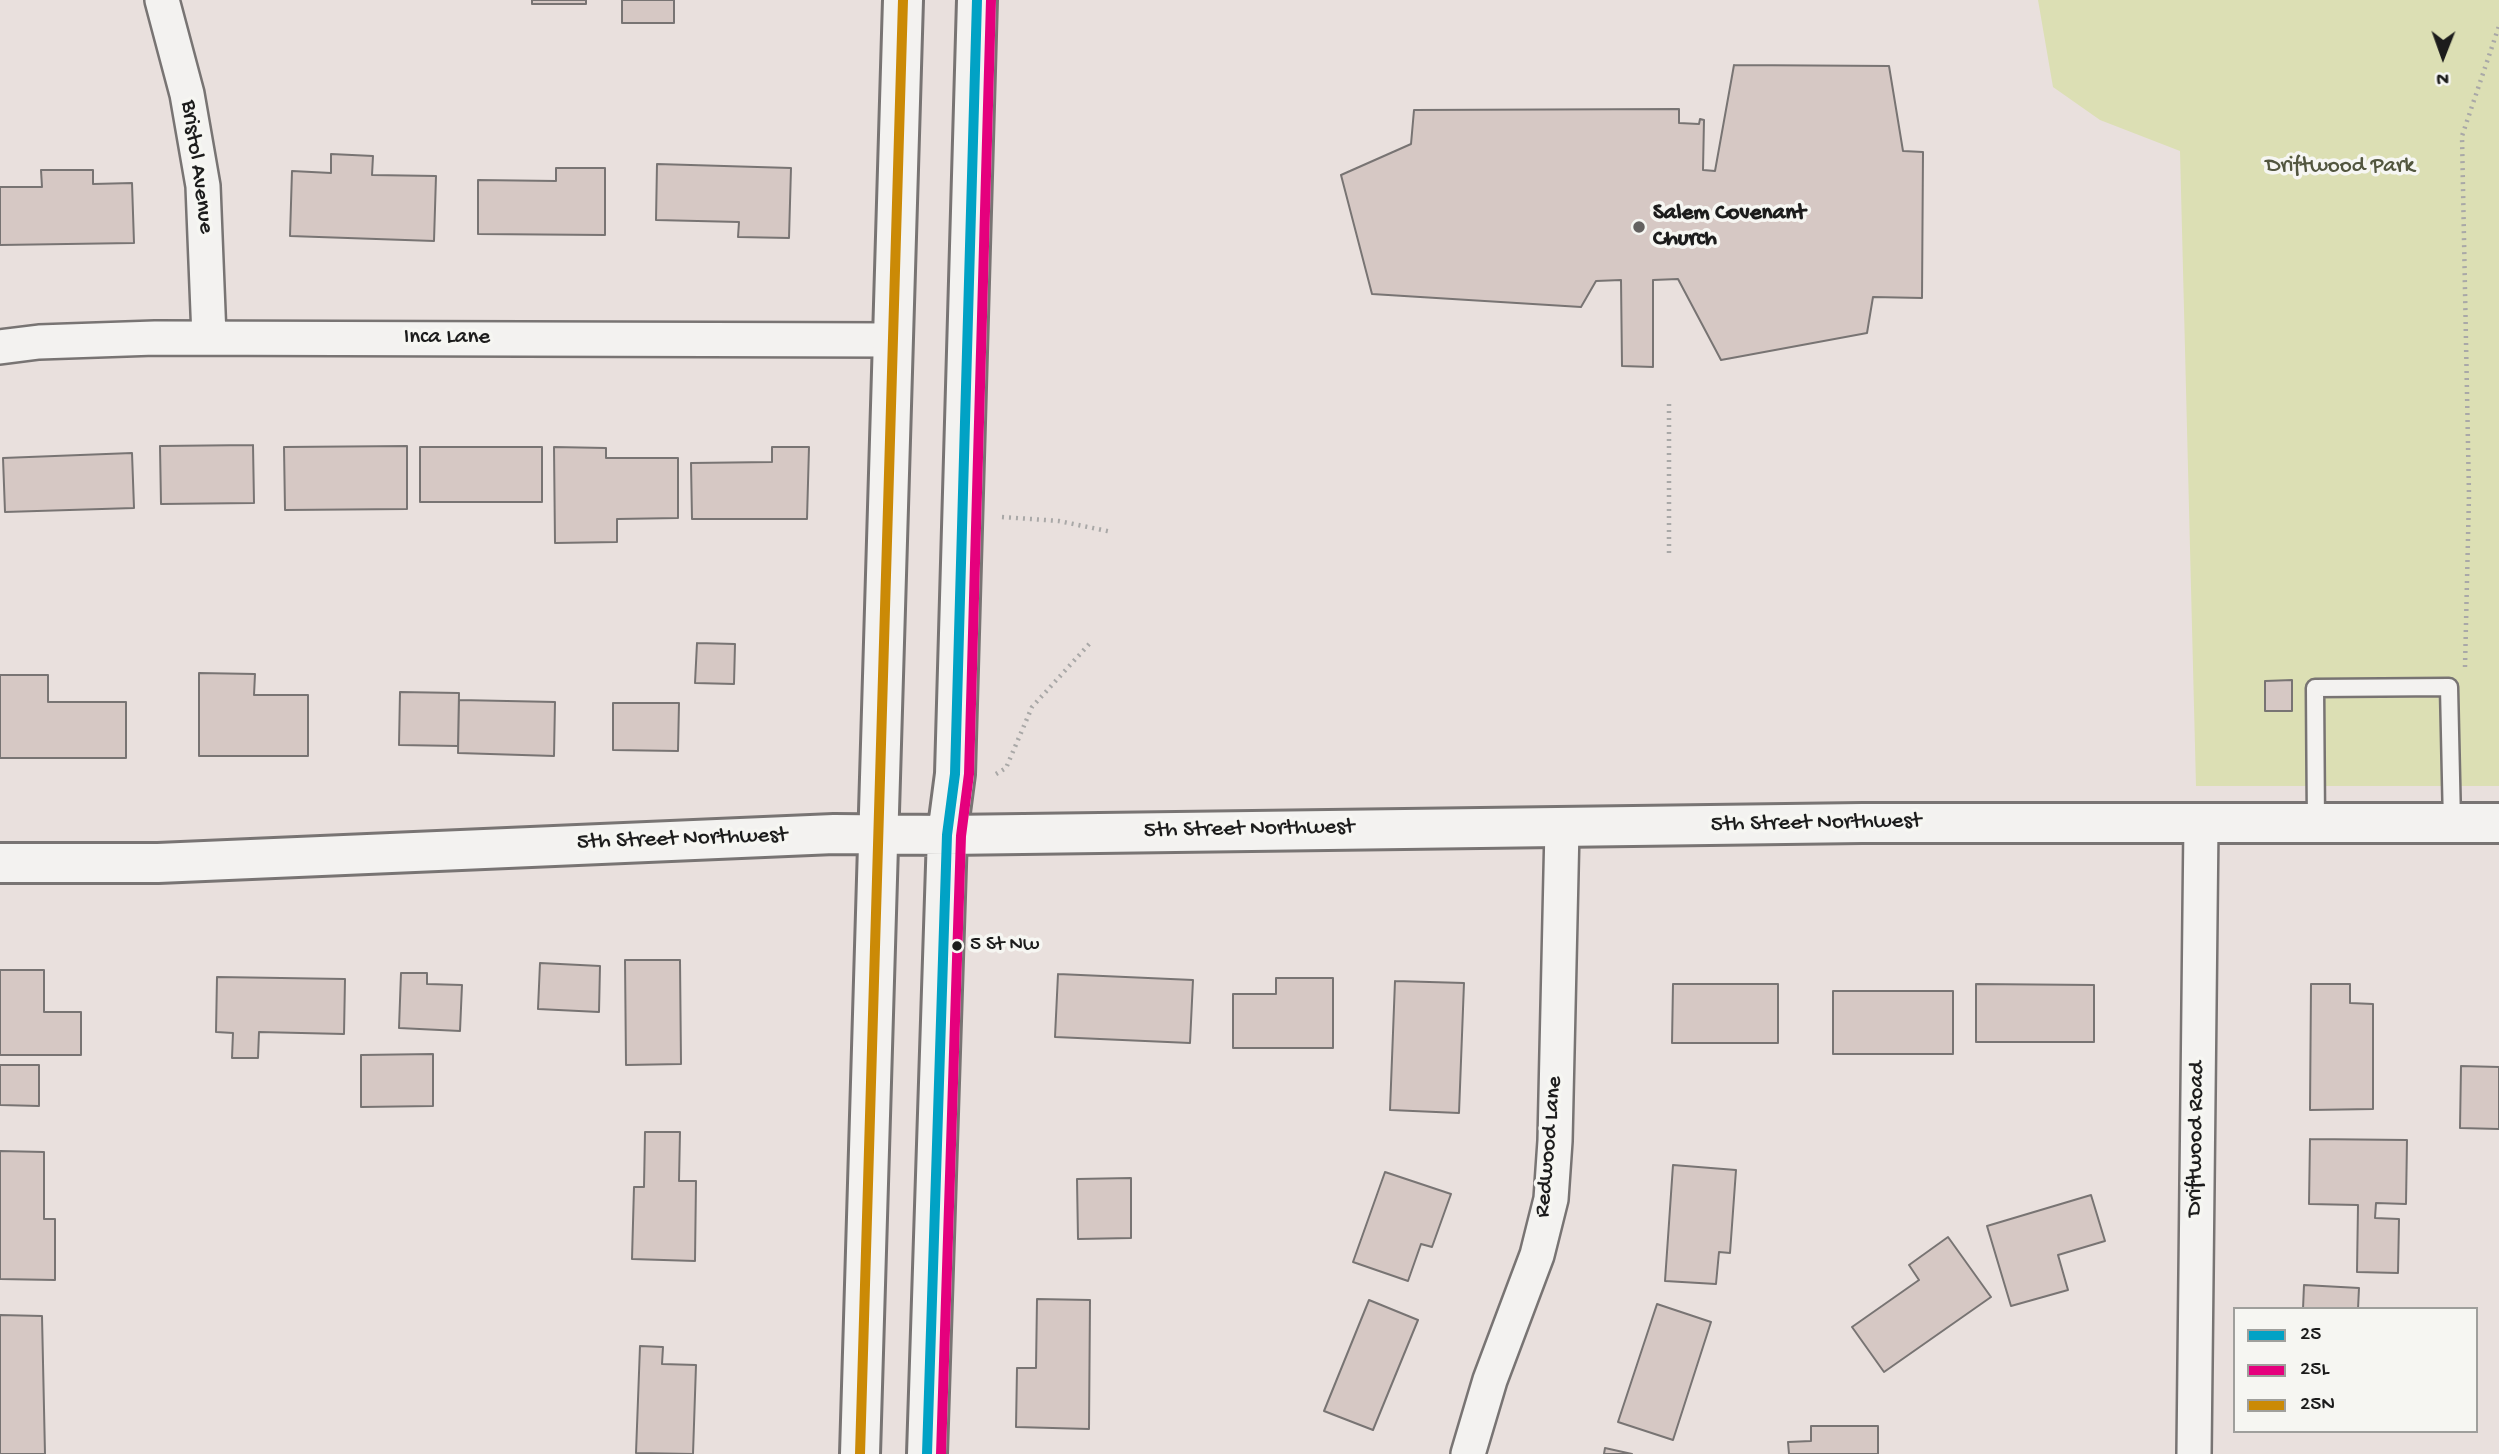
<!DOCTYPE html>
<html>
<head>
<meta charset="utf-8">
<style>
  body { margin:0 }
  #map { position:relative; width:2499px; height:1454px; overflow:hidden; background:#e9e0dd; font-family:"Gochi Hand",sans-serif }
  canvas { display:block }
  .legend { position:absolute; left:2233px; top:1307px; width:245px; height:126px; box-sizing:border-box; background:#f6f6f2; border:2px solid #9f9f9c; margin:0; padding:9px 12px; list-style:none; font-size:21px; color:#1c1c1c }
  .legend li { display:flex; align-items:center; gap:14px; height:35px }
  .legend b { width:35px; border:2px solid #9f9f9c }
  .north { position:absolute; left:2408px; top:21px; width:70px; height:70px; -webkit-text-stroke:5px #f6f6f2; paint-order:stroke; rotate:181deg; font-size:19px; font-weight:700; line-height:28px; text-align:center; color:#1c1c1c }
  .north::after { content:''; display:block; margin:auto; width:24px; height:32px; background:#1c1c1c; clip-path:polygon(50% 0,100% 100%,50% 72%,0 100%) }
</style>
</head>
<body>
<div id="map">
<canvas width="2499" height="1454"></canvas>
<ul class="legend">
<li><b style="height:9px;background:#01a2c5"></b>25</li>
<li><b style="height:9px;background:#e5007d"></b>25L</li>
<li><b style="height:9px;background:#cb8a06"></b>25N</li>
</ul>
<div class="north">N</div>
</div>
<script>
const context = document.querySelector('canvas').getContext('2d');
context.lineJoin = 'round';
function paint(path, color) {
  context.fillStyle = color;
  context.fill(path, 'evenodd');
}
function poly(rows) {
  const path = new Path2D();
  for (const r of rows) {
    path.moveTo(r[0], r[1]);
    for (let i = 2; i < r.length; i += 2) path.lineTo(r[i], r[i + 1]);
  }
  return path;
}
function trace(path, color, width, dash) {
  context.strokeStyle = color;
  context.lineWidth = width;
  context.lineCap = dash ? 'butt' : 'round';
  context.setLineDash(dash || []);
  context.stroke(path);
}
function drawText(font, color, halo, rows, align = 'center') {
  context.font = font + ' "Gochi Hand",sans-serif';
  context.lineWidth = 7;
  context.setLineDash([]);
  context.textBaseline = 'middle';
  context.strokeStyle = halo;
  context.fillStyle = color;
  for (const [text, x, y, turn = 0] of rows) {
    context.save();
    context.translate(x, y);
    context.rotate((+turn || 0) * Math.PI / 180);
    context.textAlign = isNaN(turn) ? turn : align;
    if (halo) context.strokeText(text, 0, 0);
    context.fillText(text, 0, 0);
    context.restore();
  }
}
const green = poly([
  [2038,0,2499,0,2499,786,2196,786,2180,151,2100,120,2053,87]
]);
const building = poly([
  [532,0,586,0,586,4,532,4,532,0],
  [622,0,674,0,674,23,622,23,622,0],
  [1734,65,1889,66,1903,151,1923,152,1922,298,1873,297,1867,333,1721,360,1678,279,1653,280,1653,367,1622,366,1621,280,1596,281,1581,307,1372,294,1341,175,1411,144,1414,110,1679,109,1679,123,1699,124,1700,119,1704,120,1703,170,1715,171,1734,65],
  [331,154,373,156,372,175,436,176,434,241,290,236,292,171,331,173,331,154],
  [657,164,791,168,789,238,738,237,739,222,656,220,657,164],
  [556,168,605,168,605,235,478,234,478,180,556,181,556,168],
  [41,170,93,170,93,184,132,183,134,243,0,245,0,187,42,187,41,170],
  [253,445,254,503,161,504,160,446,253,445],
  [407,446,407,509,285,510,284,447,407,446],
  [420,447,542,447,542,502,420,502,420,447],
  [554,447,606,448,606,458,678,458,678,518,617,519,617,542,555,543,554,447],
  [772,447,809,447,807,519,692,519,691,463,772,462,772,447],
  [132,453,134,508,5,512,3,458,132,453],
  [697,643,735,644,734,684,695,683,697,643],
  [199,673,255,674,254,695,308,695,308,756,199,756,199,673],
  [0,675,48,675,48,702,126,702,126,758,0,758,0,675],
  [2292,680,2292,711,2265,711,2265,681,2292,680],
  [400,692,459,693,458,746,399,745,400,692],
  [459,700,555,702,554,756,458,753,459,700],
  [613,703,679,703,678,751,613,750,613,703],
  [625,960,680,960,681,1064,626,1065,625,960],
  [540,963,600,966,599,1012,538,1009,540,963],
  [0,970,44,970,44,1012,81,1012,81,1055,0,1055,0,970],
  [401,973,427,973,427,984,462,985,460,1031,399,1028,401,973],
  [1058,974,1193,980,1190,1043,1055,1037,1058,974],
  [217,977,345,979,344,1034,259,1032,258,1058,232,1058,233,1033,216,1032,217,977],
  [1276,978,1333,978,1333,1048,1233,1048,1233,994,1276,994,1276,978],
  [1395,981,1464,983,1459,1113,1390,1110,1395,981],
  [1673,984,1778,984,1778,1043,1672,1043,1673,984],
  [1976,984,2094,985,2094,1042,1976,1042,1976,984],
  [2311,984,2350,984,2350,1003,2373,1004,2373,1109,2310,1110,2311,984],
  [1833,991,1953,991,1953,1054,1833,1054,1833,991],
  [433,1054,433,1106,361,1107,361,1055,433,1054],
  [0,1065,39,1065,39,1106,0,1105,0,1065],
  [2461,1066,2499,1067,2499,1129,2460,1128,2461,1066],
  [645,1132,680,1132,679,1181,696,1181,695,1261,632,1259,634,1187,644,1187,645,1132],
  [2310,1139,2407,1140,2406,1204,2376,1203,2375,1218,2399,1219,2398,1273,2357,1272,2358,1205,2309,1204,2310,1139],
  [0,1151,44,1152,44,1219,55,1219,55,1280,0,1279,0,1151],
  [1673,1165,1736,1170,1730,1253,1719,1252,1716,1284,1665,1281,1673,1165],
  [1385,1172,1451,1194,1432,1247,1421,1244,1408,1281,1353,1262,1385,1172],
  [1131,1178,1131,1238,1078,1239,1077,1179,1131,1178],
  [2091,1195,2105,1241,2058,1255,2068,1290,2011,1306,1987,1226,2091,1195],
  [1948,1237,1991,1297,1884,1372,1852,1327,1919,1280,1909,1265,1948,1237],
  [2304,1285,2359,1288,2358,1309,2303,1309,2304,1285],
  [1037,1299,1090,1300,1089,1429,1016,1427,1017,1368,1036,1368,1037,1299],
  [1369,1300,1418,1320,1373,1430,1324,1411,1369,1300],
  [1657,1304,1711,1322,1673,1440,1618,1422,1657,1304],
  [0,1315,42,1316,45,1454,0,1454,0,1315],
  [640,1346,663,1347,662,1364,696,1365,693,1454,636,1453,640,1346],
  [1811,1426,1878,1426,1878,1454,1789,1454,1788,1442,1811,1441,1811,1426],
  [1605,1448,1632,1454,1604,1454,1605,1448]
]);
const path = poly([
  [1002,517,1059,521,1112,532],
  [1669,553,1669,401],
  [2465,667,2469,495,2462,136,2499,26],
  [996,774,1006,768,1032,707,1091,642]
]);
const lane = poly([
  [2316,824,2315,688,2449,687,2452,823]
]);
const street = poly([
  [162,0,187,94,203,186,209,337],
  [0,347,39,342,155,338,894,340],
  [1468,1454,1490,1380,1537,1255,1551,1199,1555,1141,1562,828],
  [2194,1454,2201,824]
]);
const secondary = poly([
  [0,863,158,863,834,834,947,835,1862,823,2499,823],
  [860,1454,903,0],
  [927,1454,947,835,955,774,977,0]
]);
const bus1 = poly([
  [927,1454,947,835,955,774,977,0]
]);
const bus2 = poly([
  [941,1454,961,836,969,774,991,0]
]);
const bus3 = poly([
  [860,1454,903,0]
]);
const markers = [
  [1639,227,7,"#646160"],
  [957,946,6,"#1c1c1c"]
];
const busNames = [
  ["5 St Nw",970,946]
];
const streetNames = [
  ["Bristol Avenue",196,167,82],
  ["Inca Lane",447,338],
  ["5th Street Northwest",1816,824,-1],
  ["5th Street Northwest",1249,830,-1],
  ["5th Street Northwest",682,840,-2],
  ["Driftwood Road",2197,1139,-89],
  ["Redwood Lane",1550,1147,-85]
];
const parkNames = [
  ["Driftwood Park",2340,167]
];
const poiNames = [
  ["Salem Covenant",1653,214],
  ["Church",1653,240]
];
paint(green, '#dcdfb4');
paint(building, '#d6c8c4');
trace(building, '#787473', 2);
trace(lane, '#787473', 21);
trace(street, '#787473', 38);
trace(secondary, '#787473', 44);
trace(path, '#a9a8a7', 4.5, [2, 5]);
trace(lane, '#f3f2f0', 16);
trace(street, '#f3f2f0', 33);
trace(secondary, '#f3f2f0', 38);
trace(bus1, '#01a2c5', 10);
trace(bus2, '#e5007d', 10);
trace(bus3, '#cb8a06', 10);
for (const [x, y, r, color] of markers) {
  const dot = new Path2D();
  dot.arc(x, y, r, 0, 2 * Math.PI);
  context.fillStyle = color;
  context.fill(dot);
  trace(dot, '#f6f6f2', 2.5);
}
drawText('21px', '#1c1c1c', '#f6f6f2', busNames, 'left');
drawText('23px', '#1c1c1c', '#f6f6f2', streetNames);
drawText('23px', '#52563f', '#f6f6f2', parkNames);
drawText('bold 23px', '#1c1c1c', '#f6f6f2', poiNames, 'left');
</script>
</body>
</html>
